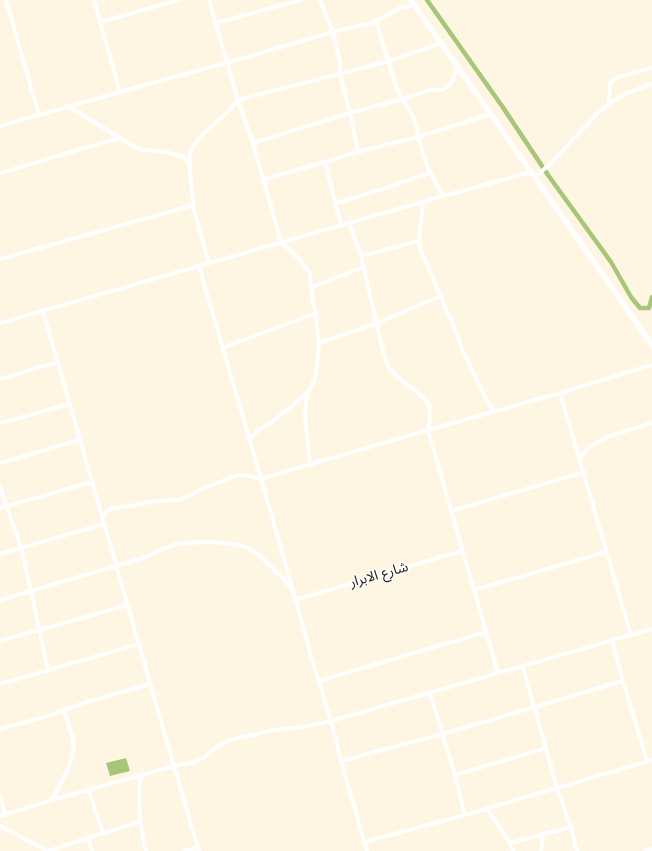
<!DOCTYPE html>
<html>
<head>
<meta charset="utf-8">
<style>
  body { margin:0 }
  canvas { display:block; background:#fff5e3 }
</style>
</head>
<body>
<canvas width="652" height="851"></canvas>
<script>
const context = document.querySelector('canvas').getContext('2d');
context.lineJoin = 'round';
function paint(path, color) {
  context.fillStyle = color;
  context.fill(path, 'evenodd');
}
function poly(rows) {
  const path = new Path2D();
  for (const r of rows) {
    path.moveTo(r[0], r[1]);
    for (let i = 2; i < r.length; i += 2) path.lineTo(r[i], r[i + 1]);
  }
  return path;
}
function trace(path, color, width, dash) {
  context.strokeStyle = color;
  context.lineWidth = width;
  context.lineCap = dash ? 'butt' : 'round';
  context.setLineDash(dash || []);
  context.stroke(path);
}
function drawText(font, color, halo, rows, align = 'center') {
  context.font = font + ' Arial,"Noto Sans Arabic",sans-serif';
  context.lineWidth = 3;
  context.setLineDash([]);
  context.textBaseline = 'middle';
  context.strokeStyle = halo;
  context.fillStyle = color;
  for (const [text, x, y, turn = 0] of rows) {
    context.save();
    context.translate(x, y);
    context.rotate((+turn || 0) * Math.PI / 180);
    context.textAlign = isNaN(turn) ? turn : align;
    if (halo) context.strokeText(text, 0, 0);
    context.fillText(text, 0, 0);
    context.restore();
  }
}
const water = poly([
  [126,758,130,771,110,776,106,763]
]);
const canal = poly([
  [427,0,502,106,548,175,611,262,631,297,640,308,649,308,652,297]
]);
const street = poly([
  [6,0,39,115],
  [94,0,120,92],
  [209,0,238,100,253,143,281,242,298,258,310,273,313,304,316,313,317,328,319,343,316,375,312,385,308,392,297,402,272,422,260,429,249,439],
  [320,0,333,32,340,62,340,74,350,113,358,152],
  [376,21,397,90,414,118,417,128,418,137,427,166,443,196],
  [100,22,179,0],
  [216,23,300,0],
  [609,104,610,84,613,80,618,77,652,68],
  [68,106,133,146,143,150,162,151,174,154,185,158,189,162],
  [0,126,120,92,251,56,298,42,340,30,369,24,382,18,400,8,415,5],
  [253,143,350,113,402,99,411,96,431,90,442,90,447,87,451,83,458,67],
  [325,162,341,225],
  [0,173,119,138],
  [535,177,549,165,597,114,609,104,624,94,652,84],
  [263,180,358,152,418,137,491,114],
  [423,201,419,241,420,248,445,307,451,319,463,351,483,393,494,412],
  [336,203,383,189,430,173],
  [349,223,361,256,384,355,389,368,395,375,419,394,427,402,429,406,430,419,428,430,498,673],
  [361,256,419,241],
  [0,259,194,205],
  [209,263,194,210,190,172,190,155,191,150,199,138,230,110,238,100,389,61,441,43],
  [199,266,288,572,311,656,331,721,341,761,367,851],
  [312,287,364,267],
  [43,311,167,742,199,851],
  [0,323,443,196,532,172],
  [319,343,377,323,441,296],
  [222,348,316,313],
  [0,379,58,362],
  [308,392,306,402,305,415,310,465],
  [560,393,631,635],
  [0,423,70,404],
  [580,458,586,450,594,444,607,437,652,423],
  [0,463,79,440],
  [0,487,21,548,31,591,48,671],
  [0,508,92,482],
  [451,511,584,472],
  [102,517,109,510,113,508,130,506,155,501,180,500,209,486,238,475,245,475,260,479,428,430,560,393,652,365],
  [0,554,104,524],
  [474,590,606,552],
  [0,600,143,558,165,548,177,544,204,542,226,543,243,546,257,553,285,580,291,588],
  [295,600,462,551],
  [612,640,623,681,647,761],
  [0,641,128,605],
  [523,667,557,788,571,827,577,851],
  [318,681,486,632],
  [0,684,139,644],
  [430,693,455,775,465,815],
  [0,729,44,717,87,702,150,684],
  [341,761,443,734,623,681],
  [455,775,546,748],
  [141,776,139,791,140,822,146,851],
  [89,791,103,833],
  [0,795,5,815],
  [52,800,68,769,72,758,74,745,72,735,64,711],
  [487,809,500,828,506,836,513,851],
  [0,816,52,800,174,766,192,763,205,757,215,748,230,740,273,730,303,727,331,721,652,629],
  [0,826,48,851],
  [88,838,92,851],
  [364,842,465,815,652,760],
  [510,843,571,827],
  [48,851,103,833,140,822],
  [185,851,198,847],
  [541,851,543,834],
  [645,851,652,849]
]);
const secondary = poly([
  [411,0,652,345]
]);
const streetNames = [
  ["شارع الابرار",379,575,-16]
];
paint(water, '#a6c678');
trace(canal, '#a6c678', 4.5);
trace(street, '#fff', 4);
trace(secondary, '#fff', 5.5);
drawText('14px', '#211d15', '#fff', streetNames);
</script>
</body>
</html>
